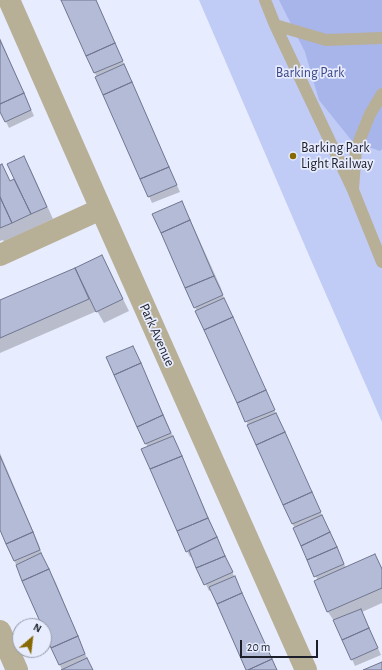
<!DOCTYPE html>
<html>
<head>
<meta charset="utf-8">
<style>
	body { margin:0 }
	#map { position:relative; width:382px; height:670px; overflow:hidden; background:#e7ecfe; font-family:"Alegreya Sans",sans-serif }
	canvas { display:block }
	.north { position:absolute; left:12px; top:618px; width:40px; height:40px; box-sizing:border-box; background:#e7ecfe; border:1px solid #969aa9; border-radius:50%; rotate:28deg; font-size:11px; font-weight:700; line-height:16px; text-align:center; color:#1c1f29 }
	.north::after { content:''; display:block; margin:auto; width:14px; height:18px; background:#876904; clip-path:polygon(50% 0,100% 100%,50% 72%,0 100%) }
	.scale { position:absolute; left:240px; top:640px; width:78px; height:18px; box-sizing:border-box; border:2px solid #1c1f29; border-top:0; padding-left:5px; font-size:12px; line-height:14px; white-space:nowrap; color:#1c1f29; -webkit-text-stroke:3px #e7ecfe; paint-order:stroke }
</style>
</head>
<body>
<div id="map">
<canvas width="382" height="670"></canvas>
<div class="north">N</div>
<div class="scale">20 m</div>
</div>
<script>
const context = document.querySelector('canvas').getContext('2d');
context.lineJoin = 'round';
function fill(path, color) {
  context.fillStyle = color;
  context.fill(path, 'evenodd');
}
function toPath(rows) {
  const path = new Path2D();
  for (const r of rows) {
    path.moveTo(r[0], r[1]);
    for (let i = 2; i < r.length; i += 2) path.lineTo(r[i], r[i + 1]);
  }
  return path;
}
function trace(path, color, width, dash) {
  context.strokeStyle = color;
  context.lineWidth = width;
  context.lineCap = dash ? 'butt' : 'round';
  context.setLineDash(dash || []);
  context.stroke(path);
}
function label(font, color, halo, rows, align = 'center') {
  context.font = font + ' "Alegreya Sans",sans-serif';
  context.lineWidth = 3.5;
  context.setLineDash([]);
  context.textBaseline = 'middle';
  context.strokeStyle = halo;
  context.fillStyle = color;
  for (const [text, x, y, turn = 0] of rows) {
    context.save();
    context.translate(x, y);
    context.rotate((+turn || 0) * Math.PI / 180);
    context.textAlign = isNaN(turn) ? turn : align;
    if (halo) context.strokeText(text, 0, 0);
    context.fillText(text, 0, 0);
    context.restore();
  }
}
fill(toPath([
	[199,0,382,0,382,422,311,260]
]), '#c0cbf6');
fill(toPath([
	[279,0,382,0,382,149,380,151,352,141,319,100,305,52]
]), '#a8b5ea');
fill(toPath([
	[63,0,96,0,180,192,152,203],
	[0,38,34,116,9,128,0,109],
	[24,158,31,170,53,219,4,242,3,240,0,241,0,166,2,165,10,182,16,180],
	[185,208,221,288,225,302,346,568,375,556,382,568,382,603,362,612,381,655,355,666,336,624,328,612,315,582,318,581,295,529,195,307],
	[102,257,129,311,104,323,97,311,0,353,0,301],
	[108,358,144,371,147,377,245,601,277,670,247,670,211,590,209,591,193,556,190,557,187,551,148,448],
	[0,453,39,545,43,557,56,583,92,670,62,670,0,528]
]), '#0003');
const building = toPath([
	[61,0,96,0,115,43,86,56,61,0],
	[0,40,24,93,0,104,0,40],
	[115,43,123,61,94,73,86,56,115,43],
	[124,64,132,82,103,95,95,77,124,64],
	[132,82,169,167,140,179,103,95,132,82],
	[24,93,31,110,5,122,0,112,0,104,24,93],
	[24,156,47,207,31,214,7,164,24,156],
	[2,164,10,181,14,179,31,214,12,223,0,197,0,165,2,164],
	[169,167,177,185,148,197,140,179,169,167],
	[0,197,12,223,0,228,0,197],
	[182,201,190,220,161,233,152,214,182,201],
	[190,220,214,276,185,288,161,233,190,220],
	[102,255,123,299,96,312,75,268,102,255],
	[75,268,89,299,0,338,0,300,75,268],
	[214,276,223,295,194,308,185,288,214,276],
	[224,298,233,317,204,330,195,311,224,298],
	[233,317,266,390,237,403,204,330,233,317],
	[133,346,141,363,114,375,106,357,133,346],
	[141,363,163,415,137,427,114,375,141,363],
	[266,390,275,410,245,422,237,403,266,390],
	[276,413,285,432,256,445,247,425,276,413],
	[163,415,171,433,145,444,137,427,163,415],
	[285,432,312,492,283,505,256,445,285,432],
	[173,436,182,456,150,469,141,449,173,436],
	[0,456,33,532,6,544,0,530,0,456],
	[182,456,208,518,177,531,150,469,182,456],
	[312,492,321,512,292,524,283,505,312,492],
	[322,515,330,532,301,546,293,528,322,515],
	[208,518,217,537,186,552,177,531,208,518],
	[33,532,40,550,14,561,6,544,33,532],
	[330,532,337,547,307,560,301,546,330,532],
	[217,537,225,556,196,568,189,550,217,537],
	[337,547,344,564,314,577,307,560,337,547],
	[41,553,49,569,22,581,16,565,41,553],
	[375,554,382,569,382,588,327,612,314,581,375,554],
	[225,556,233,572,204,585,196,568,225,556],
	[49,569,78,636,51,648,44,632,44,626,42,626,22,581,49,569],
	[235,576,242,593,217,604,209,587,235,576],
	[242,593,272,659,248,670,246,670,217,604,242,593],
	[361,609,369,628,342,640,333,620,361,609],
	[369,628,378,648,351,660,342,640,369,628],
	[78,636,85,654,59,665,51,648,78,636],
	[87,658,93,670,61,670,87,658],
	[272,659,277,670,248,670,272,659],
	[382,662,382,670,363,670,382,662]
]);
fill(building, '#b4bbd7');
trace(building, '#707690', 1);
trace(toPath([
	[265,0,275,25,326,40,382,38],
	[275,25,353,190,382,262],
	[353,189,356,149,370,114,382,94]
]), '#b8af97', 12);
trace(toPath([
	[9,0,101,209,306,670],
	[0,255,101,209],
	[0,631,17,670]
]), '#b8af97', 22);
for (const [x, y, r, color] of [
	[293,156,4,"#876904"]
]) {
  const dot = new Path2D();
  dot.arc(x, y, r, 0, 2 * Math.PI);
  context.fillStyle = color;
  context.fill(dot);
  trace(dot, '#e7ecfe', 1.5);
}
label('14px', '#3d4788', '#e7ecfe', [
	["Barking Park",310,73]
]);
label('14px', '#1c1f29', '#e7ecfe', [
	["Barking Park",301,148],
	["Light Railway",301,164]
], 'left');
label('14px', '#1c1f29', '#e7ecfe', [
	["Park Avenue",157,335,66]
]);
</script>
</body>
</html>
